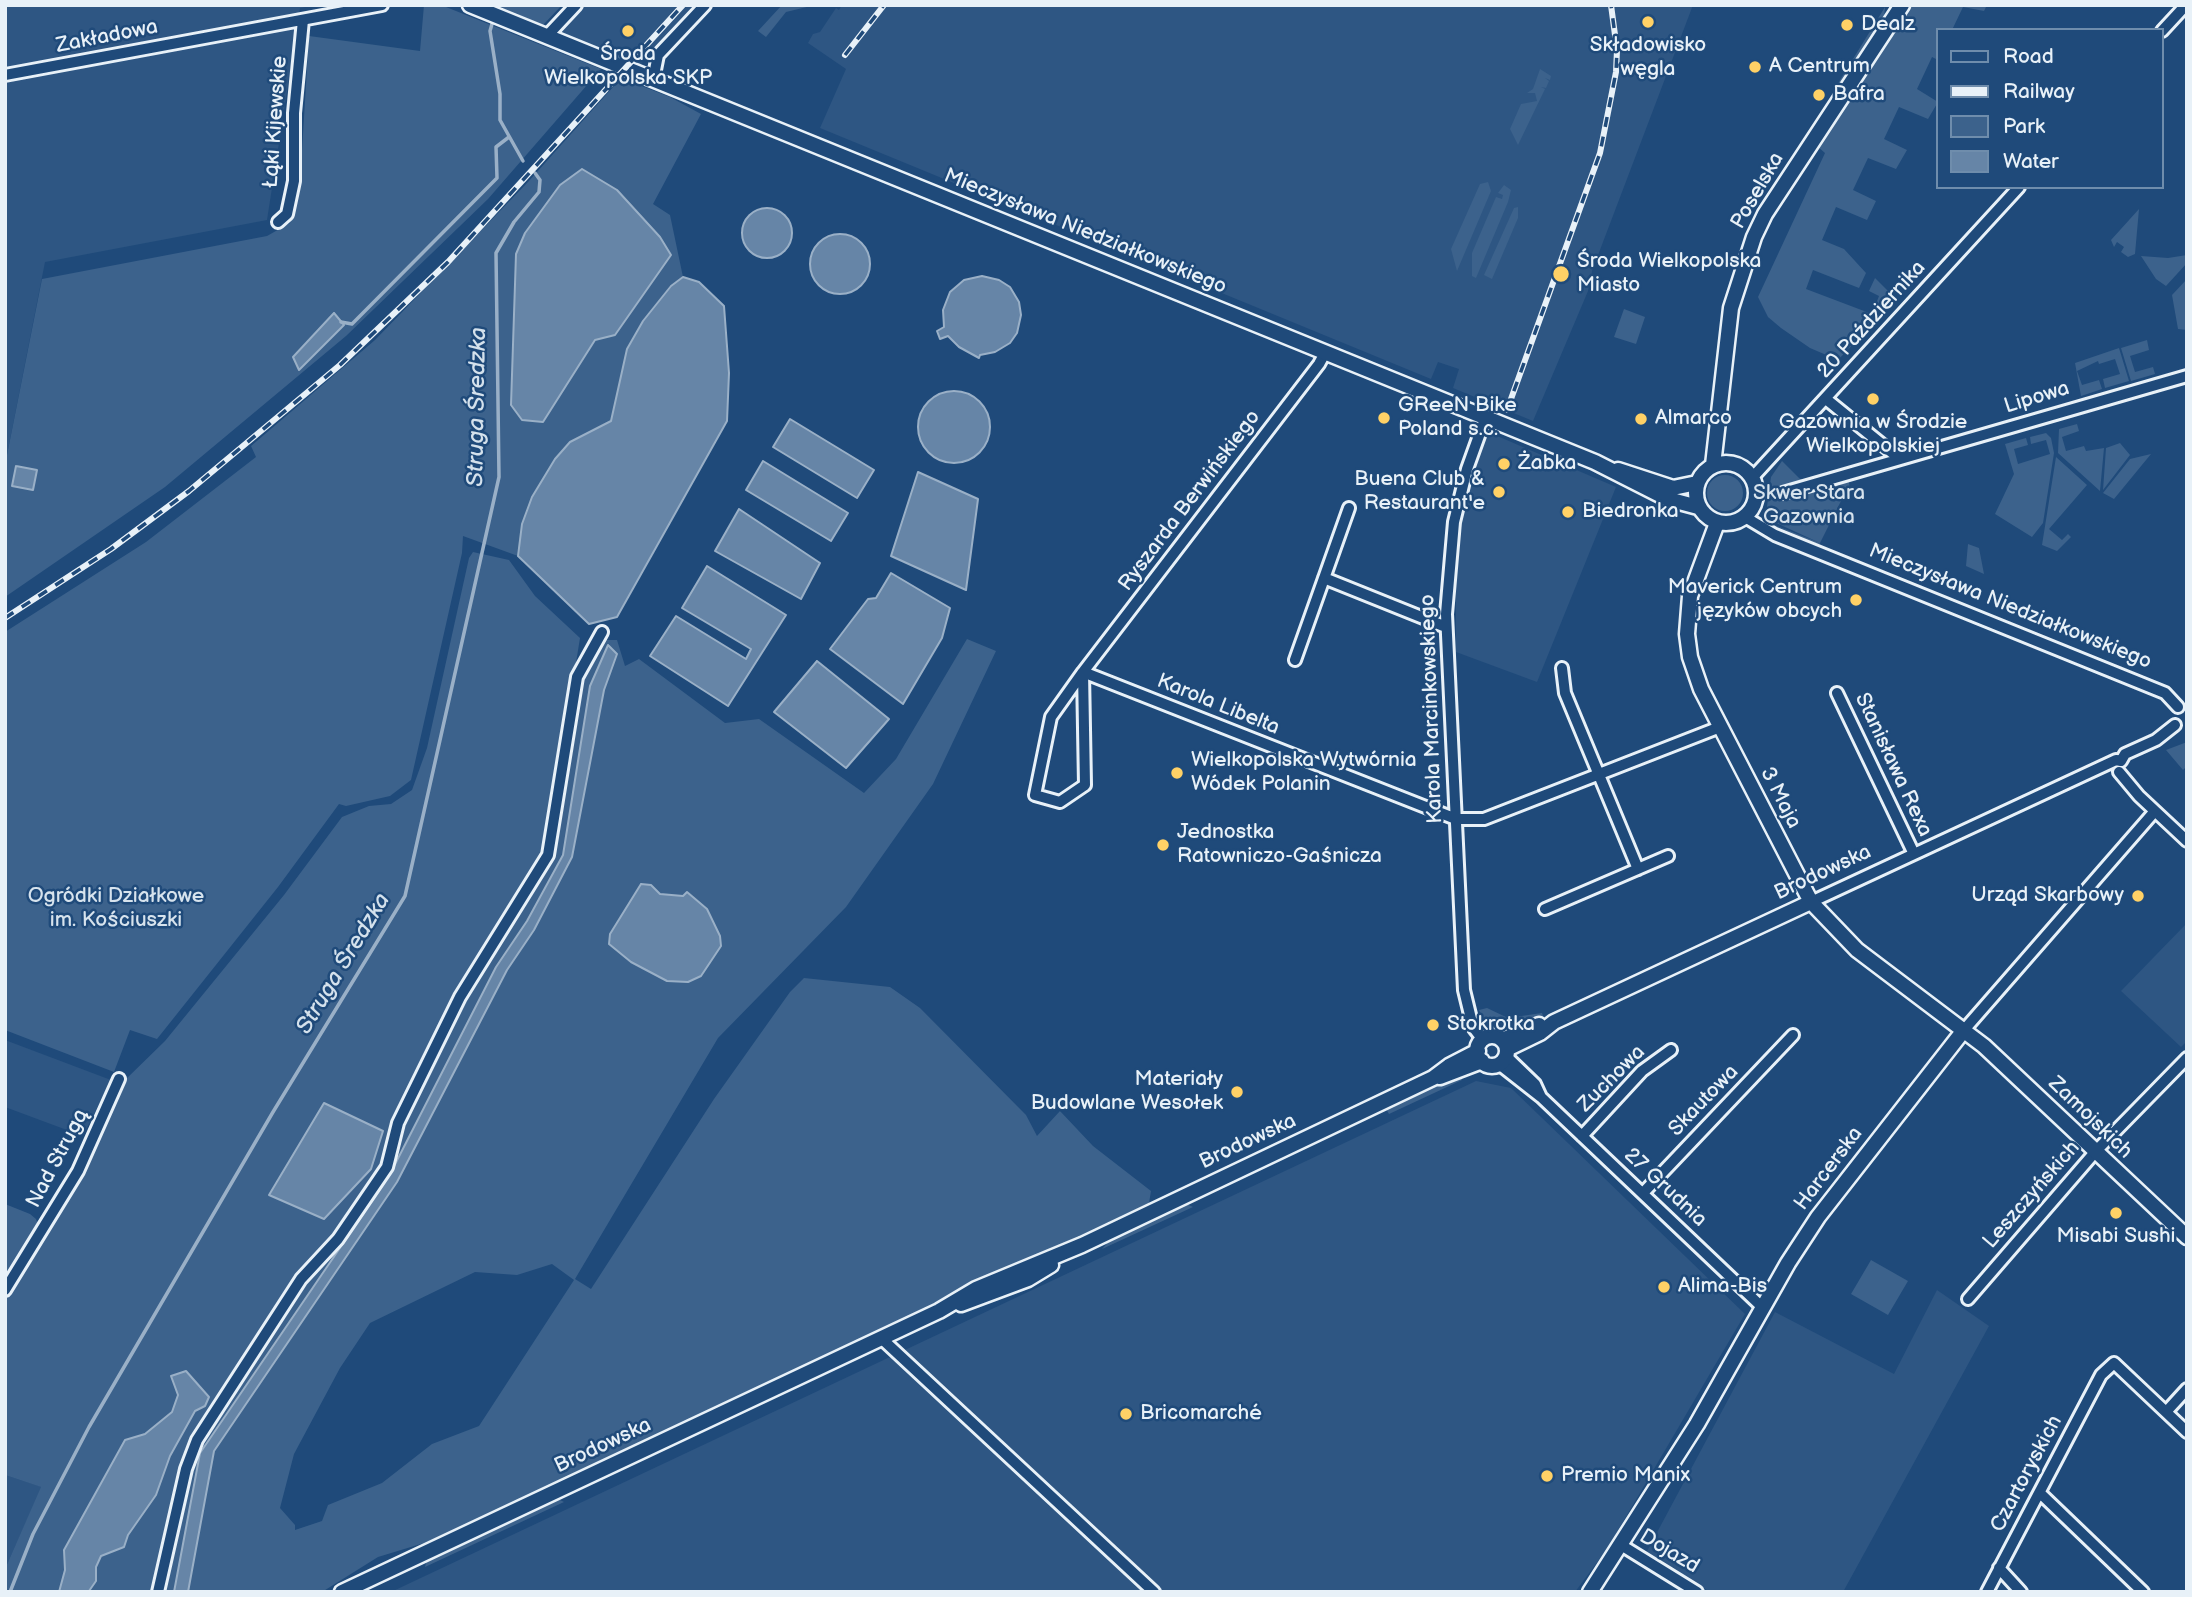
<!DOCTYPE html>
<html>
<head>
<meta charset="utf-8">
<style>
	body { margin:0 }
	#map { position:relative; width:2192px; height:1597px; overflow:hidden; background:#1f4a7a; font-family:"Balsamiq Sans",sans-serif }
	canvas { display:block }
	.frame { position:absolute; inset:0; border:7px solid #e8f1f8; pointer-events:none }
	.legend { position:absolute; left:1936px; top:28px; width:228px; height:161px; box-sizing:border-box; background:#1f4a7a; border:2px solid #6f8dac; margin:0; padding:9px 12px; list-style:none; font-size:21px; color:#e8f1f8 }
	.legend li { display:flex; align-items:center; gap:14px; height:35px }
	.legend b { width:35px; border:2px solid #6f8dac }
</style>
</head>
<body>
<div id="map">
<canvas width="2192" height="1597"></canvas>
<div class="frame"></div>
<ul class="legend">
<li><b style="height:9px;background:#1f4a7a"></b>Road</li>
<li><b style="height:9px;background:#e8f1f8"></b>Railway</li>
<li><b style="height:19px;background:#3c628c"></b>Park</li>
<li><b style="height:19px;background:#6685a7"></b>Water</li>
</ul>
</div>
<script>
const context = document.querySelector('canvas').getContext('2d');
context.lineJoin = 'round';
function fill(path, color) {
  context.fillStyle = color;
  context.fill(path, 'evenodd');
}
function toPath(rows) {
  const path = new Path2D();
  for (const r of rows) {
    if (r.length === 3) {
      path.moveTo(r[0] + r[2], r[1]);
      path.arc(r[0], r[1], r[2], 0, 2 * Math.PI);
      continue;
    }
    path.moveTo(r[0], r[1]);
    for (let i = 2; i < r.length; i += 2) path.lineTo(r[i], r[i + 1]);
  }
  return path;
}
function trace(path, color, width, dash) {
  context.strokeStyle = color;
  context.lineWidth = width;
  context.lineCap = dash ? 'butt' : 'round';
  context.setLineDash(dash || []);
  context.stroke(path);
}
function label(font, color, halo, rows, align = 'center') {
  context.font = font + ' "Balsamiq Sans",sans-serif';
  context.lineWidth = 5;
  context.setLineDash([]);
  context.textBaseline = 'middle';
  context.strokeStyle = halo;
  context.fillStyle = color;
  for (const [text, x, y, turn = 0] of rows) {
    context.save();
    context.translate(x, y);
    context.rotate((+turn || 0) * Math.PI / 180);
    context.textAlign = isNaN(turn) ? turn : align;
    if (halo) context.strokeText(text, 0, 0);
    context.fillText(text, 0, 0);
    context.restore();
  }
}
fill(toPath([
	[5,5,316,5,300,8,267,220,45,262,5,465],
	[584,5,696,5,638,67,557,35],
	[842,5,1693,5,1592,271,1591,284,1533,421,1453,388,1459,369,1438,362,1431,379,820,128,846,69,808,43,813,34,820,32,836,8,839,10],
	[1488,432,1616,487,1537,682,1456,652,1456,588,1462,523,1476,462],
	[2187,923,2187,1041,2181,1047,2121,991],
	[5,1040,111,1080,83,1136,5,1107],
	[1476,1081,1511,1088,1745,1314,1607,1549,1575,1592,391,1592],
	[1937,1290,1989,1326,1843,1592,1710,1592,1646,1553,1775,1312,1894,1374],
	[5,1475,42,1487,5,1569]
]), '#2e5683');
fill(toPath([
	[424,5,441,5,601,69,488,199,346,336,165,487,5,597,5,465,42,279,267,236,290,223,300,183,309,36,420,51],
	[496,5,562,5,543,25],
	[782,5,815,5,786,12,766,37,758,31],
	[1912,5,1987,5,1984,11,1963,7,1952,30,1938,30,1938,60,1932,57,1917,89,1938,102,1928,119,1899,107,1884,139,1907,150,1896,169,1868,158,1853,190,1876,201,1867,220,1836,207,1822,240,1844,249,1866,273,1859,288,1813,270,1806,289,1872,314,1879,296,1869,291,1875,278,1896,299,1838,360,1810,348,1781,328,1768,317,1758,297,1825,153,1817,146],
	[1885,7,1884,18,1843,82,1837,85],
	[1540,69,1551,76,1550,80,1545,78,1549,81,1546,88,1541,87,1545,89,1518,145,1510,129,1521,104,1537,101,1535,93,1527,93,1533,89],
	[621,78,670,97,701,114,653,204,670,215,683,277,670,286,643,321,627,349,611,421,570,442,522,524,518,556,463,536,462,553,411,780,390,796,346,806,339,804,278,887,157,1039,130,1030,114,1072,5,1030,5,632,146,542,256,457,251,446,375,340,528,182],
	[1488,182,1491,191,1457,271,1451,249,1480,184],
	[1504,185,1511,190,1508,202,1476,278,1472,276,1472,253,1496,197,1502,199,1503,195,1498,193],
	[1518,207,1518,218,1492,279,1484,275,1514,208],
	[2139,209,2135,254,2128,257,2121,252,2124,247,2117,242,2114,247,2111,240],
	[2187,255,2187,263,2166,286,2156,279,2141,256,2168,258],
	[2187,279,2187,330,2178,329,2172,295],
	[1624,309,1645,317,1636,344,1614,337],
	[2147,340,2149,350,2130,356,2135,372,2153,367,2155,374,2131,381,2121,348],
	[2119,348,2129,381,2105,388,2103,379,2120,374,2115,359,2099,364,2098,361,2077,371,2082,385,2099,380,2102,389,2081,396,2075,363],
	[2077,424,2079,431,2062,437,2066,451,2084,446,2086,451,2104,448,2100,491,2058,453,2059,429],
	[2046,433,2051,438,2054,453,2043,523,2032,537,1995,514,2014,474,2005,444,2026,438,2028,445,2014,449,2018,464,2050,454,2046,440,2031,444,2030,437],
	[2120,443,2130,455,2103,490,2106,448],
	[2151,454,2114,499,2103,493,2130,459],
	[2056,457,2087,485,2049,529,2062,540,2068,534,2071,537,2057,551,2042,545],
	[1782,461,1800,479,1849,482,1850,491,1843,497,1819,545,1767,522,1820,543,1772,521,1766,514,1771,477],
	[1725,493,18],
	[1968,544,1979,548,1984,574,1966,566],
	[473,552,509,560,535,596,580,638,545,854,454,998,384,1165,194,1438,155,1592,5,1592,5,1569,41,1487,5,1475,5,1300,82,1173,124,1081,165,1041,284,895,342,817,369,806,391,804,412,790,427,748,469,558],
	[967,639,996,651,933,784,846,907,718,1038,575,1279,591,1289,714,1099,790,992,804,978,890,987,920,1008,1026,1115,1037,1136,1060,1111,1093,1146,1151,1191,1149,1203,481,1518,424,1543,378,1557,322,1592,162,1592,195,1451,283,1310,377,1188,401,1124,469,988,552,856,581,679,592,656,604,640,617,640,625,666,639,659,725,723,759,719,864,793,896,759],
	[552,1264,574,1280,479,1426,432,1444,382,1483,328,1505,322,1521,295,1530,295,1525,280,1508,294,1454,340,1368,370,1323,475,1272,517,1275],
	[2187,742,2187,766,2183,770,2166,750],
	[1487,1008,1508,1018,1542,1013,1543,1016,1513,1026,1485,1022,1479,1010],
	[1460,1075,1462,1080,1389,1114,1385,1107],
	[1184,1203,1193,1207,1102,1249,1114,1236],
	[5,1204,30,1214,36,1219,38,1225,5,1281],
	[1871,1260,1908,1281,1888,1315,1851,1294],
	[556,1498,564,1502,425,1567,427,1559]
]), '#3c628c');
const water = toPath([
	[582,169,617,190,660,237,671,255,615,335,595,340,543,422,522,420,511,405,516,254,525,233,560,185,582,169],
	[767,233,25],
	[840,264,30],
	[982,276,999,280,1010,287,1019,302,1021,315,1017,333,1010,343,995,352,980,355,979,358,959,347,948,336,940,339,937,331,944,327,943,310,950,292,964,280,982,276],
	[683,277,699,282,724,306,729,373,727,421,617,617,589,624,518,556,522,524,532,497,555,459,570,442,611,421,627,349,643,321,671,286,683,277],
	[334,313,344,325,299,370,293,357,334,313],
	[954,427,36],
	[790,419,874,470,857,498,773,447,790,419],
	[763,461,848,513,831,541,746,490,763,461],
	[16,466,37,470,33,490,12,486,16,466],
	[918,472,978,499,966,590,891,556,918,472],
	[739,509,820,563,801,599,715,551,739,509],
	[707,566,786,615,728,706,650,656,676,616,746,659,751,649,682,608,707,566],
	[891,573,950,608,942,638,903,704,830,649,868,599,876,598,891,573],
	[608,645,617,654,604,690,572,857,534,930,507,970,397,1182,214,1451,188,1592,174,1592,200,1453,389,1176,496,967,527,921,563,855,590,686,608,645],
	[817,661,889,719,846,768,774,712,817,661],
	[641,884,651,885,660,894,683,896,687,892,707,909,720,936,721,946,701,976,688,982,667,981,631,962,609,944,610,934,641,884],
	[324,1103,383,1131,371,1169,324,1219,269,1195,324,1103],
	[186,1371,209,1397,205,1406,195,1411,170,1456,156,1495,128,1535,124,1547,101,1556,96,1567,96,1581,89,1591,59,1592,65,1570,64,1550,125,1440,145,1434,172,1412,178,1395,171,1376,186,1371]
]);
fill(water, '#6685a7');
trace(water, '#9ab0c7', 2);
trace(toPath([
	[494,17,490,31,500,94,500,120,523,161],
	[341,322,352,324,497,178,496,147,509,137],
	[10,1592,33,1534,89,1427,273,1112,405,896,499,477,496,253,514,222,539,192,540,180,535,173]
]), '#9ab0c7', 3.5);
const minor = toPath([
	[2162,31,2186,5],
	[547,36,576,5],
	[5,75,382,5],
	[653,80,658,55,705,5],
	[278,222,287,214,294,181,294,113,303,20],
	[1826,399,1900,459],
	[1752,478,2019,187],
	[1783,493,2187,376],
	[1745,517,1775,535,2165,693,2178,707],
	[1324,578,1446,627],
	[1295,660,1349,508],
	[1562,668,1565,693,1638,869],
	[1083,672,1085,785,1060,802,1035,795,1051,717,1083,672,1319,364,1325,353],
	[1083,672,1456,819,1484,819,1720,727],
	[1837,693,1914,854],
	[2121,761,2125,754,2156,740,2175,725],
	[2119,772,2139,796,2187,841],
	[1811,902,2116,760,2121,761],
	[1545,909,1668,856],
	[1964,1030,2155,811],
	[1483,1040,1473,1027,1464,990,1446,614,1454,522,1467,469,1485,419],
	[1506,1056,1535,1084,1541,1097],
	[1499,1064,1541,1097,1763,1308],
	[1582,1136,1642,1071,1671,1050],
	[1643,1193,1793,1035],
	[5,1290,78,1171,119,1079],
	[1968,1299,2096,1151,2187,1058],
	[881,1338,1154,1592],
	[2166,1412,2187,1389],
	[2041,1494,2143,1592],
	[1621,1545,1697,1592],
	[1999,1568,2021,1592],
	[158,1592,186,1469,197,1440,301,1279,338,1239,387,1167,398,1123,460,997,548,855,577,677,602,632],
	[1987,1592,2101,1375,2114,1363,2187,1432]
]);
const tertiary = toPath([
	[470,5,1595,462,1668,499,1698,507],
	[1726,493,30],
	[1713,465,1731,308,1754,237,1765,214,1902,5],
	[1618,470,1673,488,1697,483],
	[1717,523,1690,596,1687,634,1690,657,1701,689,1811,902,1857,950,1984,1046,2187,1237],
	[1492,1051,15],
	[1502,1040,1539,1025],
	[1507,1049,1540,1033,1554,1022,1811,902],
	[1440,1077,1482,1061],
	[961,1304,1028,1279,1051,1265],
	[342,1592,939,1311,976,1289,1082,1245,1433,1078,1449,1066,1478,1051],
	[1590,1592,1697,1424,1788,1263,1818,1217,1964,1030]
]);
trace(minor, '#e8f1f8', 16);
trace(tertiary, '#e8f1f8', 19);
trace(minor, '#1f4a7a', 10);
trace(tertiary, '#1f4a7a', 14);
const rail = toPath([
	[845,55,884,5],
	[1507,410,1600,153,1616,72,1617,50,1611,5],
	[5,618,111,549,189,491,340,365,448,262,683,5]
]);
trace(rail, '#e8f1f8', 6);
trace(rail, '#1f4a7a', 3.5, [10]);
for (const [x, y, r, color] of [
	[1648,22,7,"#ffd166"],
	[1847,25,7,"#ffd166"],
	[628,31,7,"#ffd166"],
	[1755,67,7,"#ffd166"],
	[1819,95,7,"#ffd166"],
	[1561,274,9,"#ffd166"],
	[1873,399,7,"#ffd166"],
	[1384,418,7,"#ffd166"],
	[1641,419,7,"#ffd166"],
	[1504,464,7,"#ffd166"],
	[1499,492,7,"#ffd166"],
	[1568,512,7,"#ffd166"],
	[1856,600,7,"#ffd166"],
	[1177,773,7,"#ffd166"],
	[1163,845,7,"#ffd166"],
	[2138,896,7,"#ffd166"],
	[1433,1025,7,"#ffd166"],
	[1237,1092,7,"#ffd166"],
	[2116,1213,7,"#ffd166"],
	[1664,1287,7,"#ffd166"],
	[1126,1414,7,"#ffd166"],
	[1547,1476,7,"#ffd166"]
]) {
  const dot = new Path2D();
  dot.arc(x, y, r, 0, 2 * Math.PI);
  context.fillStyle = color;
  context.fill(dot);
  trace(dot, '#1f4a7a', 2.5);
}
label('21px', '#e8f1f8', '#1f4a7a', [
	["Dealz",1861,25],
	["Składowisko",1648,46,"center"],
	["węgla",1648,70,"center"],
	["Środa",628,55,"center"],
	["Wielkopolska SKP",628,79,"center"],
	["A Centrum",1769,67],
	["Bafra",1833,95],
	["Środa Wielkopolska",1577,262],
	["Miasto",1577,286],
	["GReeN Bike",1398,406],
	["Poland s.c.",1398,430],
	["Almarco",1655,419],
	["Gazownia w Środzie",1873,423,"center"],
	["Wielkopolskiej",1873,447,"center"],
	["Żabka",1518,464],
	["Buena Club &",1485,480,"right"],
	["Restaurant'e",1485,504,"right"],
	["Biedronka",1582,512],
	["Maverick Centrum",1842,588,"right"],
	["języków obcych",1842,612,"right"],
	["Wielkopolska Wytwórnia",1191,761],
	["Wódek Polanin",1191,785],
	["Jednostka",1177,833],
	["Ratowniczo-Gaśnicza",1177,857],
	["Urząd Skarbowy",2124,896,"right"],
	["Stokrotka",1447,1025],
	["Materiały",1223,1080,"right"],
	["Budowlane Wesołek",1223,1104,"right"],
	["Misabi Sushi",2116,1237,"center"],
	["Alima-Bis",1678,1287],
	["Bricomarché",1140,1414],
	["Premio Manix",1561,1476]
], 'left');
label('21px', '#e8f1f8', '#1f4a7a', [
	["Zakładowa",107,37,-11],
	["Łąki Kijewskie",276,122,-86],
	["Poselska",1758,191,-60],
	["Mieczysława Niedziałkowskiego",1085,232,22],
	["20 Października",1872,320,-48],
	["Lipowa",2037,398,-17],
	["Ryszarda Berwińskiego",1190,501,-53],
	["Mieczysława Niedziałkowskiego",2010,607,22],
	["Karola Libelta",1218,705,22],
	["Karola Marcinkowskiego",1432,709,-92],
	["Stanisława Rexa",1893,765,65],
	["3 Maja",1780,798,63],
	["Brodowska",1823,873,-25],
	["Zuchowa",1612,1079,-45],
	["Skautowa",1704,1101,-46],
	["Zamojskich",2090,1118,44],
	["Brodowska",1248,1142,-25],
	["Nad Strugą",58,1159,-62],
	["Harcerska",1829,1169,-53],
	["27 Grudnia",1665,1188,43],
	["Leszczyńskich",2032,1195,-49],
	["Brodowska",603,1446,-25],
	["Czartoryskich",2027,1474,-62],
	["Dojazd",1669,1552,31]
]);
label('21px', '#d7e3ed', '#1f4a7a', [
	["Skwer Stara",1809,494],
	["Gazownia",1809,518],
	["Ogródki Działkowe",116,897],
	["im. Kościuszki",116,921]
]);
label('italic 23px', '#d4e1ec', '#1f4a7a', [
	["Struga Średzka",478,407,-89],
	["Struga Średzka",344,964,-59]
]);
</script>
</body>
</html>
